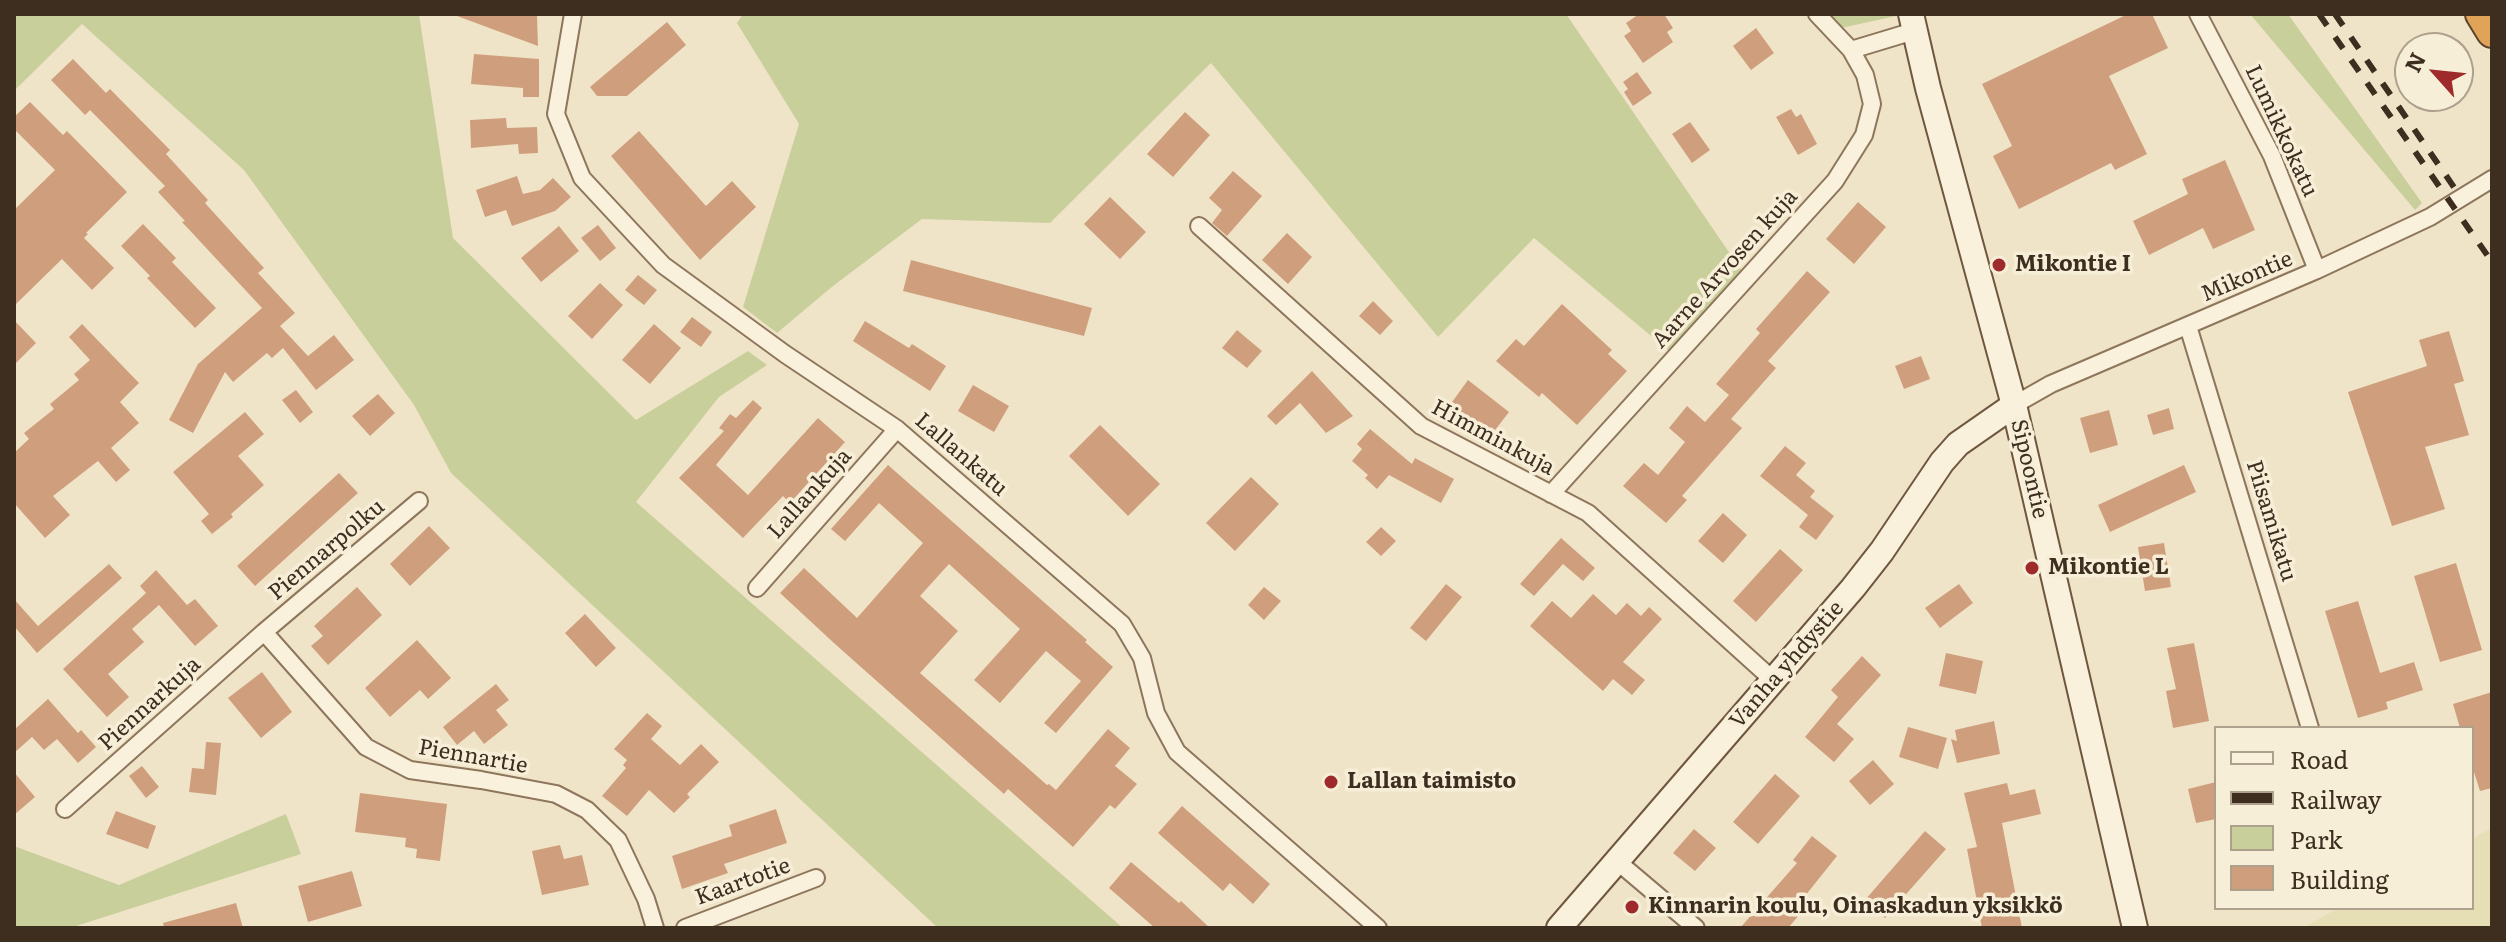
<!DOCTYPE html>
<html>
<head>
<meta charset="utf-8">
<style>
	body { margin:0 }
	#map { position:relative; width:2506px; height:942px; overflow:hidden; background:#f0e4c8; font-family:Literata,serif }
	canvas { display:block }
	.frame { position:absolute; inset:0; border:16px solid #3d2e20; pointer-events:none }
	.legend { position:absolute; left:2214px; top:726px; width:260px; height:184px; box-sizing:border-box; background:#f7eed8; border:2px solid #ada18e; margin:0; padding:10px 14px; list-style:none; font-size:24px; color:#3d2e20 }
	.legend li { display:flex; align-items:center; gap:16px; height:40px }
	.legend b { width:40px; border:2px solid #ada18e }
	.north { position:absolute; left:2394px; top:32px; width:80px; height:80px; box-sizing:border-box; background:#f7eed8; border:2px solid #ada18e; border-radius:50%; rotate:297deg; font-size:22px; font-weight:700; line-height:32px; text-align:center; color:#3d2e20 }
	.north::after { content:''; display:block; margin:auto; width:28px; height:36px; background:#9e2a2b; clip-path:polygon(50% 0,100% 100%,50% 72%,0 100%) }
</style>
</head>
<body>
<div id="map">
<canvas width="2506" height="942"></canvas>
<div class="frame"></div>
<ul class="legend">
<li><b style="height:10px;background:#faf1dc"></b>Road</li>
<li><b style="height:10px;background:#3d2e20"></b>Railway</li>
<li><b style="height:22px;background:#c9cf9b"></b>Park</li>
<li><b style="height:22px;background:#cf9f7d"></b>Building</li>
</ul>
<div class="north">N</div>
</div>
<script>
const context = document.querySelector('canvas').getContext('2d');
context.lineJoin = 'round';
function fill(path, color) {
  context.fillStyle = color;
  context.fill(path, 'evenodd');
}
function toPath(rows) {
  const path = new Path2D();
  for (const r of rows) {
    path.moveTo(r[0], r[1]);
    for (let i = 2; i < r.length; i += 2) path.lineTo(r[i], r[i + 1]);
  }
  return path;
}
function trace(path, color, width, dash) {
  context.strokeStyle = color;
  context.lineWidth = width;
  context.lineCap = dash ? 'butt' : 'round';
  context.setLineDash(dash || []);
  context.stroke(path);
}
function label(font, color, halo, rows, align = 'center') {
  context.font = font + ' Literata,serif';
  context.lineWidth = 7;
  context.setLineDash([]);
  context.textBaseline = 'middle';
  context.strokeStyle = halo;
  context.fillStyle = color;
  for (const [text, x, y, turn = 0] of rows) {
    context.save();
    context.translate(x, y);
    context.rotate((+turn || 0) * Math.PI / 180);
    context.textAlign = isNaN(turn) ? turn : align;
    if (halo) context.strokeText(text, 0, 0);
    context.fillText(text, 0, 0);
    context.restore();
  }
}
fill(toPath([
	[2492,828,2492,928,2303,928,2338,908,2472,908,2472,839]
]), '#e6deb5');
fill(toPath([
	[14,14,419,14,453,238,636,420,748,351,767,365,719,397,636,502,1123,928,938,928,451,473,414,405,244,170,82,24,14,91],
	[743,14,1566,14,1746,277,1675,356,1534,238,1438,337,1211,63,1050,223,922,219,833,286,777,333,743,307,799,124,737,23],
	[1817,14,1896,14,1896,16,1832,30],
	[2250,14,2288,14,2422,203,2415,210],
	[286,814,301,854,70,928,14,928,14,846,119,885]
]), '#c9cf9b');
fill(toPath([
	[457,14,537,15,538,46,457,16],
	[1639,14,1664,14,1673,28,1667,32,1673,42,1643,63,1624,36,1631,31,1626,23],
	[2128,14,2152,14,2168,48,2109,76,2147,154,2115,170,2111,163,2019,209,1993,156,2012,146,1982,84],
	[667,22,686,45,627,96,597,96,590,87],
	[1756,28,1774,53,1751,70,1733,46],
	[474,54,539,59,539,97,523,97,523,88,471,84],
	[73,59,106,93,110,89,170,150,166,154,208,200,205,203,264,268,258,273,295,313,280,326,308,356,334,335,354,360,316,390,283,348,272,358,267,353,233,382,225,372,193,433,169,420,198,364,262,308,182,222,185,221,158,192,165,186,90,110,85,115,51,80],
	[1637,72,1652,93,1633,106,1624,92,1628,89,1623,82],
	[30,102,63,135,67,131,127,192,86,233,88,234,84,238,114,268,92,290,62,259,14,306,14,210,55,170,14,129,14,117],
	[1791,109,1796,117,1801,114,1817,144,1798,155,1776,117],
	[1185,112,1210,135,1173,177,1147,154],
	[506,118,507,128,537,127,538,153,519,154,518,144,471,148,470,120],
	[1690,122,1710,150,1692,163,1672,134],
	[639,131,706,206,732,181,756,207,700,260,611,156],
	[2225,160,2255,230,2213,249,2203,228,2149,255,2133,221,2188,194,2182,179],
	[1233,171,1262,196,1227,236,1212,223,1222,210,1209,198],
	[517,176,523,194,540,190,553,178,571,197,555,211,512,226,506,210,485,217,476,190],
	[1110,197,1146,232,1120,259,1084,224],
	[1858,202,1886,227,1854,264,1826,239],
	[143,224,176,258,172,262,216,308,195,328,147,278,150,276,121,246],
	[598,225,616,248,600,261,581,238],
	[559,226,579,251,541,282,521,258],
	[1287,233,1312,257,1288,284,1262,260],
	[911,260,1092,308,1084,336,903,291],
	[1807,271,1830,292,1768,361,1776,368,1731,419,1742,428,1682,496,1687,500,1666,523,1623,486,1644,463,1658,475,1685,442,1669,428,1687,406,1705,422,1729,395,1716,384,1760,333,1756,329],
	[638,275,657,290,644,305,625,290],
	[600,283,623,305,592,339,568,316],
	[1373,301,1393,321,1380,335,1359,316],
	[1562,304,1612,350,1608,354,1627,371,1577,425,1542,393,1539,397,1496,361,1516,339,1524,346],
	[692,317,712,332,701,347,680,332],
	[14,320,36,343,14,365],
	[865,321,909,348,912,344,946,366,930,391,853,341],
	[82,324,139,383,120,402,139,423,111,448,130,470,116,482,98,461,53,496,70,515,45,538,14,503,14,453,29,439,24,433,54,409,50,404,79,380,74,374,90,360,69,337],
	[654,324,681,348,650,384,622,360],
	[1237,330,1262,351,1247,368,1222,348],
	[2449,331,2464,381,2454,384,2469,435,2425,447,2445,509,2392,526,2348,392,2427,366,2419,340],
	[1921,356,1930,379,1904,389,1895,366],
	[1312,371,1353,416,1326,433,1300,403,1276,425,1267,416],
	[1468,380,1509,412,1492,434,1471,418,1466,424,1447,409],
	[973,385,1009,406,994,432,958,411],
	[296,390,313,412,300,423,282,400],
	[378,394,395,413,370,436,352,416],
	[753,400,762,408,716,465,748,495,818,418,845,442,790,503,783,496,743,538,679,478,724,431,719,428,730,414,736,418],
	[2169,408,2174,429,2153,435,2147,415],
	[2109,410,2118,445,2090,453,2080,418],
	[245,412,264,434,238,456,264,485,231,514,233,517,212,534,201,521,209,514,173,472],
	[1100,425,1160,484,1128,516,1069,456],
	[1370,429,1412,464,1415,458,1454,479,1441,503,1389,475,1377,489,1365,478,1368,475,1352,461,1362,449,1357,444],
	[1785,446,1806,463,1796,475,1815,491,1810,497,1834,516,1816,540,1799,527,1808,515,1760,476],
	[888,465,1087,640,1085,642,1113,667,1056,733,1044,723,1081,681,1046,651,1000,703,974,680,1020,629,949,564,920,596,958,631,920,673,1047,785,1049,784,1056,790,1108,729,1130,748,1115,766,1137,784,1115,809,1110,805,1073,847,1008,789,1004,794,835,644,780,593,804,568,857,618,923,543,879,503,845,541,831,529],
	[2184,465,2196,492,2110,532,2098,505],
	[339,473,358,493,255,586,237,566],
	[1251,477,1279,504,1235,551,1206,523],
	[1723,513,1747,535,1723,563,1698,541],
	[429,526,450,548,410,586,390,564],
	[1381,527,1396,541,1381,556,1366,542],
	[1561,538,1595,568,1583,581,1563,564,1534,596,1520,584],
	[2164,543,2171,587,2145,591,2138,547],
	[1780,549,1803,570,1756,622,1733,601],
	[2456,563,2482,650,2440,662,2414,576],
	[109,564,122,578,37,653,14,626,14,599,38,626],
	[156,570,187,605,195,599,218,626,195,646,159,605,132,629,144,642,108,674,129,697,107,717,63,669,146,593,140,586],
	[1446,584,1462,597,1426,641,1410,628],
	[1959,584,1973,603,1940,628,1925,608],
	[357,587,382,615,328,665,311,646,323,636,314,626],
	[1264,587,1281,601,1264,620,1248,605],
	[1593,594,1616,615,1627,603,1641,616,1649,607,1662,619,1623,662,1645,680,1632,695,1613,679,1603,691,1530,626,1552,601,1571,618],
	[2358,601,2380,673,2414,662,2423,690,2386,702,2388,709,2358,718,2325,611],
	[585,614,616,648,596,667,565,633],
	[417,640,451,678,428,699,420,690,390,717,365,688],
	[2194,643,2209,721,2173,728,2166,691,2176,689,2167,648],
	[1946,653,1983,661,1976,694,1939,686],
	[1862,656,1881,675,1837,724,1854,739,1834,762,1805,737,1838,697,1831,690],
	[262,672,292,712,261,738,228,698],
	[496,684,509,700,496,710,508,725,484,744,474,731,457,745,443,727],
	[2492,692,2492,788,2480,791,2472,766,2472,728,2460,728,2453,704],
	[48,699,78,733,81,730,96,747,78,763,57,739,44,750,32,737,14,753,14,730],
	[647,713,662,726,651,739,680,765,701,744,719,762,687,794,690,797,674,813,649,790,627,816,602,796,626,768,623,765,627,760,614,749],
	[1994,721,2000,754,1957,763,1951,739,1957,741,1955,730],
	[1908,727,1947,738,1938,769,1899,757],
	[206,742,221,743,216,795,189,792,192,768,204,769],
	[1873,760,1894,784,1870,805,1849,781],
	[142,766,159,787,146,798,129,776],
	[14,772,35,797,14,815],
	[1775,774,1800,796,1758,844,1733,822],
	[2216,782,2216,819,2196,823,2188,789],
	[2007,783,2010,795,2035,789,2041,814,2002,823,2022,928,1982,928,1967,849,1977,847,1964,793],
	[360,793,447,804,440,861,416,858,417,849,405,847,406,838,355,832],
	[1182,806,1270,884,1253,904,1230,883,1223,891,1158,833],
	[776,809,787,843,724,864,728,873,682,889,672,856,732,836,729,825],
	[116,811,156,826,148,849,106,834],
	[1694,829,1716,848,1695,871,1673,853],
	[1925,831,1946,849,1885,918,1865,900],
	[1812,836,1837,856,1801,901,1807,906,1788,928,1740,928,1797,863,1793,860],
	[560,845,564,859,582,855,589,885,542,895,532,851],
	[1131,862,1179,903,1181,901,1210,928,1155,928,1109,888],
	[352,871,362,906,308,922,298,886],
	[236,903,243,928,164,928,163,923]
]), '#cf9f7d');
const street = toPath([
	[573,14,556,114,582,178,663,265,785,354,897,429,1122,624,1142,658,1156,713,1177,752,1378,928],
	[1817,14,1851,50,1914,31],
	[2198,14,2272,156,2317,270],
	[1199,226,1421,426,1588,513,1772,679],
	[2188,326,2310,728],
	[2014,405,2051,384,2317,270,2430,217,2492,179],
	[1551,494,1835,181,1864,135,1872,104,1865,75,1851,50],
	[757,588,897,429],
	[264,632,366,747,410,770,481,780,556,794,587,810,618,840,646,899,655,928],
	[65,809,264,632,419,501],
	[1618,862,1696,928],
	[685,928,816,878]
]);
const secondary = toPath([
	[1911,14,1928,88,2014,405,2135,928],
	[1559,928,1853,588,1882,551,1942,462,1958,444,2014,405]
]);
const highway = toPath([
	[2481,14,2492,32]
]);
trace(street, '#8d765c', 20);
trace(secondary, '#6f573f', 28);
trace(highway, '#5b4430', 34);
trace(street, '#faf1dc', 16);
trace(secondary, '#faf1dc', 24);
trace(highway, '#e0a458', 30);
trace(toPath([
	[2319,14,2492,262],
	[2335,14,2460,196]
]), '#3d2e20', 6, [14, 14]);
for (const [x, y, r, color] of [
	[1999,265,8,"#9e2a2b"],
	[2032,568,8,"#9e2a2b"],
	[1331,782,8,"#9e2a2b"],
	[1632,907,8,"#9e2a2b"]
]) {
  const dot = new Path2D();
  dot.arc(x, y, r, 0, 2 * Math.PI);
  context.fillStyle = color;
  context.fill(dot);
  trace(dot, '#f7eed8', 3);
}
label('22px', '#3d2e20', '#f7eed8', [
	["Lumikkokatu",2281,131,65],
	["Aarne Arvosen kuja",1725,269,-48],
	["Mikontie",2247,277,-23],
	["Himminkuja",1493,438,28],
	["Lallankatu",961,455,41],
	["Sipoontie",2029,469,77],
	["Lallankuja",810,494,-48],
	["Piisamikatu",2271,521,73],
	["Piennarpolku",327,550,-40],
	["Vanha yhdystie",1787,665,-49],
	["Piennarkuja",150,704,-42],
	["Piennartie",473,757,10],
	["Kaartotie",743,882,-20]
]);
label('bold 22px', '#3d2e20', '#f7eed8', [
	["Mikontie I",2015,265],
	["Mikontie L",2048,568],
	["Lallan taimisto",1347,782],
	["Kinnarin koulu, Oinaskadun yksikkö",1648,907]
], 'left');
</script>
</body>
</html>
